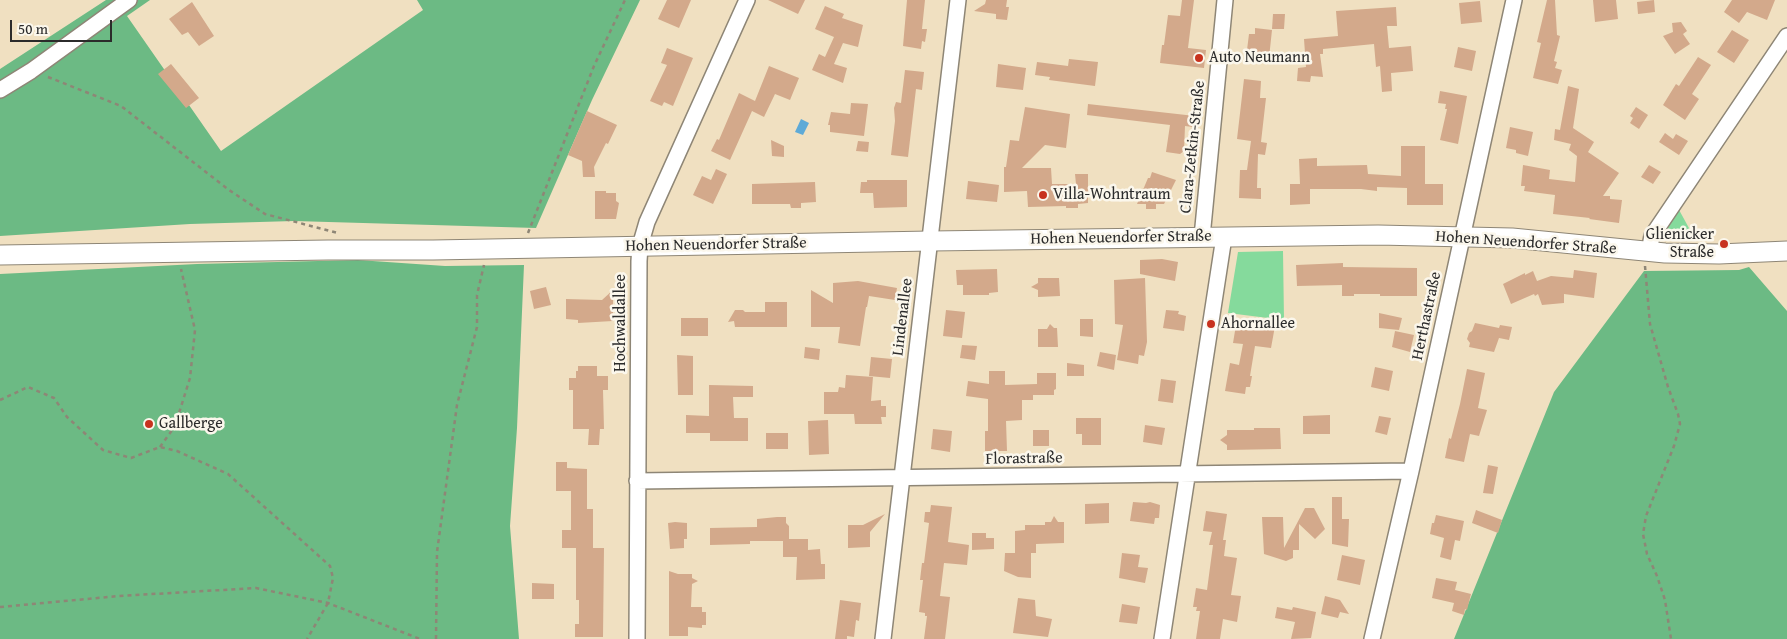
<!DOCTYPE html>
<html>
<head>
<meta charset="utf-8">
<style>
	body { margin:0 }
	#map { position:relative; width:1787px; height:639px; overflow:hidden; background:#f0e0c1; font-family:"Gentium Book Plus",serif }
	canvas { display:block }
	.scale { position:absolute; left:10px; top:20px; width:102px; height:22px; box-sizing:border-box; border:2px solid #2b2b2b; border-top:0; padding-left:6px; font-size:15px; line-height:18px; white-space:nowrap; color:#2b2b2b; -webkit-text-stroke:4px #fbf7ec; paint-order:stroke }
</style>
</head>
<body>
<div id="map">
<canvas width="1787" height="639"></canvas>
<div class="scale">50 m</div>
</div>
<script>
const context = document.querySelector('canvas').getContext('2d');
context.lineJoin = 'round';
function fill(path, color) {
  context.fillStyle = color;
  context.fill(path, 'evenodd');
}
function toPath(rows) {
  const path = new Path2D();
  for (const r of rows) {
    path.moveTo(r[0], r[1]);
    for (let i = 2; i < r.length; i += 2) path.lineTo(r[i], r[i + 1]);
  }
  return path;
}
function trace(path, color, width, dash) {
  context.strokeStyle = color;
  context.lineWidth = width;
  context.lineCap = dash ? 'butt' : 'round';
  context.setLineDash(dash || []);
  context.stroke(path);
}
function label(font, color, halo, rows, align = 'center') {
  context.font = font + ' "Gentium Book Plus",serif';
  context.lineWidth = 5;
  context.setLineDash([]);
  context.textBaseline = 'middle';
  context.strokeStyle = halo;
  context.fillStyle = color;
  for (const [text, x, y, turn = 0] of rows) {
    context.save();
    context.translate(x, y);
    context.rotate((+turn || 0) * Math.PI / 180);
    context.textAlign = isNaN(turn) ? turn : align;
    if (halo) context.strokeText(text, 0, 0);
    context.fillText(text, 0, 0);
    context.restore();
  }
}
fill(toPath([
	[1678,208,1695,239,1662,238,1662,232],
	[1283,251,1284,320,1228,313,1238,252]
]), '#85da9c');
fill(toPath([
	[106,0,150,0,127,16,221,151,423,10,417,0,640,0,592,100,536,228,294,221,190,224,0,236,0,69],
	[358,260,445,266,524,265,517,428,510,526,519,639,0,639,0,274,197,264],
	[1749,267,1787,311,1787,639,1454,639,1554,392,1644,271,1739,270]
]), '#6cba84');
fill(toPath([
	[801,119,809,123,803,135,795,132]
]), '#5eaad7');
fill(toPath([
	[667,0,691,0,679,28,658,19],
	[768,0,805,0,798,14],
	[907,0,925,0,922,29,927,29,925,42,922,41,921,49,903,46],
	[986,0,1007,0,1006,7,1009,7,1007,20,996,19,996,14,974,11,985,4],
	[1182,0,1194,0,1188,48,1206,50,1204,68,1160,63,1162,45,1164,45,1168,15,1180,16],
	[1547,0,1555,0,1557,35,1560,36,1554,61,1557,62,1555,68,1562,70,1558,84,1533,78,1541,43,1537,42],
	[1593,0,1616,0,1618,19,1595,22],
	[1654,0,1655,12,1638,14,1637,2],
	[1732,0,1775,0,1767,20,1747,12,1739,23,1724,12],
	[1480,1,1482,22,1461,24,1459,3],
	[192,2,214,36,199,46,188,32,182,35,169,19],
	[825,6,844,14,841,20,842,18,863,25,858,47,843,43,834,64,847,68,843,83,812,70,819,54,825,57,834,37,815,29],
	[1396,7,1397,26,1387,26,1389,48,1411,46,1413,71,1391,73,1392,91,1382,92,1380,66,1376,67,1374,44,1323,49,1323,54,1320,54,1323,77,1311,76,1310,82,1297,81,1298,68,1306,67,1304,39,1338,36,1336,11],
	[1273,14,1285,14,1284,29,1272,29],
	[1681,22,1687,31,1683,34,1690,44,1675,54,1663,36,1673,32,1672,23],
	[1255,28,1272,30,1269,58,1253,57,1253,51,1247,50,1249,34,1255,34],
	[1732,30,1749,40,1734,63,1717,52],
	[1458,47,1476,51,1472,71,1454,67],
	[667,48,693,58,673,106,664,102,662,106,650,101,667,65,661,63],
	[1698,57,1711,65,1692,94,1699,99,1685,120,1663,105,1676,84,1679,86],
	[1069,59,1098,62,1095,86,1049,80,1050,77,1035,75,1037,62,1068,66],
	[171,64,199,98,186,108,158,74],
	[998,64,1026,68,1023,90,996,87],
	[769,66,799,78,790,100,775,94,764,117,752,111,730,160,711,151,717,139,719,140,739,93,755,101],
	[905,70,924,72,922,90,916,89,908,157,891,155,895,121,894,108,896,102,901,103],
	[1244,79,1261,81,1260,98,1266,98,1261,142,1267,143,1265,155,1258,154,1257,188,1261,188,1261,199,1239,198,1240,170,1247,170,1251,141,1237,139],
	[1568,86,1579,89,1573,128,1594,142,1588,152,1619,173,1603,196,1610,196,1610,199,1622,200,1619,223,1589,219,1590,218,1553,214,1555,195,1524,191,1525,186,1521,186,1523,165,1550,170,1549,179,1575,182,1577,156,1569,150,1571,144,1554,140,1555,129,1560,130],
	[1440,91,1467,96,1458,144,1440,140,1447,109,1445,109,1446,104,1438,103],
	[851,103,868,104,864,136,830,132,830,125,828,125,831,112,850,114],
	[1088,104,1195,116,1193,127,1185,126,1184,151,1180,154,1166,152,1170,125,1087,115],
	[1025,107,1070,114,1066,148,1045,145,1022,168,1051,168,1052,184,1076,184,1075,174,1088,174,1088,203,1078,204,1078,208,1066,208,1066,206,1028,207,1027,191,1004,192,1004,167,1006,167,1010,140,1019,141],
	[1636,107,1648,115,1639,129,1630,123,1633,118,1630,116],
	[587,111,617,125,608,144,606,143,594,167,595,177,583,177,582,161,568,155],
	[1510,127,1533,132,1528,156,1516,153,1516,150,1506,148],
	[1665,133,1673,139,1676,134,1688,141,1679,155,1659,142],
	[771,140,784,146,784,157,772,156],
	[858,141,869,142,868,152,856,151],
	[1401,146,1425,146,1425,184,1443,184,1443,205,1407,205,1407,188,1377,187,1377,191,1361,189,1310,189,1310,204,1290,205,1290,184,1300,184,1299,159,1317,158,1317,166,1367,165,1368,174,1401,176],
	[1649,165,1661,172,1653,184,1641,177],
	[716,169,727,174,713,204,693,195,702,176,711,180],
	[1152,172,1176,180,1164,204,1156,204,1156,209,1146,209,1146,204,1137,204,1148,178,1150,178],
	[867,180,907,180,907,207,874,208,873,193,860,193,861,182,867,182],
	[968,181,999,185,997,202,966,199],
	[815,182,816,202,801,203,801,208,791,208,790,204,752,204,752,184],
	[595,191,606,191,606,193,616,193,616,201,619,203,616,219,595,219],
	[1162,259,1178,262,1175,281,1140,274,1140,260],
	[1343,263,1343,267,1417,268,1417,296,1380,296,1380,294,1354,294,1354,296,1342,296,1342,285,1297,286,1296,265],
	[997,269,998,292,989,293,989,295,963,295,963,285,957,285,956,270],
	[1574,270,1597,273,1594,298,1564,294,1564,303,1542,305,1538,294,1535,296,1534,294,1511,304,1503,284,1525,273,1525,275,1533,271,1537,281,1551,276,1573,278],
	[1038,278,1059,278,1060,296,1038,297,1038,290,1031,287,1038,283],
	[1145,278,1147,342,1144,356,1139,355,1138,364,1117,360,1123,325,1115,324,1114,280],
	[858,281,897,288,895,300,869,296,867,307,866,307,860,346,838,343,840,327,811,327,811,290,833,303,833,283],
	[546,287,551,305,534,309,530,291],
	[613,290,613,321,578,323,578,320,566,319,566,299,602,300],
	[765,302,787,302,787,327,735,327,734,321,728,322,735,310,743,310,745,312,765,312],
	[946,310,965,312,962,338,943,336],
	[1166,310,1179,311,1178,314,1186,316,1184,331,1163,328],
	[1379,313,1402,318,1399,330,1379,328],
	[681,318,708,318,708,336,681,336],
	[1080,319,1093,319,1093,337,1080,336],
	[1475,323,1499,328,1500,325,1512,327,1509,340,1499,338,1494,352,1469,347,1470,343,1467,339,1469,333,1472,331],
	[1050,324,1054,328,1057,328,1058,347,1038,347,1038,329,1047,329],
	[1257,324,1275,326,1271,348,1255,346,1250,376,1252,376,1250,387,1246,387,1245,394,1225,391,1230,363,1239,365,1243,344,1233,343,1236,325,1257,329],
	[1395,331,1414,335,1410,352,1392,347],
	[962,345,977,346,975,360,960,358],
	[805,347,820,349,819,360,804,358],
	[1100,352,1116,355,1114,370,1097,366],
	[677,355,693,356,693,395,678,395],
	[871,357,892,359,890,378,869,376],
	[1067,363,1084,365,1084,376,1067,376],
	[578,366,597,366,597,376,608,376,608,390,603,390,604,429,600,429,599,445,588,445,589,429,573,429,573,390,569,390,569,378,576,378,576,371,578,371],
	[1375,367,1393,371,1389,391,1371,387],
	[1467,369,1485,373,1478,408,1487,410,1479,436,1470,434,1464,462,1445,458,1449,438,1451,439,1460,404],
	[989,371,1005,371,1005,385,1037,384,1037,373,1056,373,1056,389,1054,390,1054,395,1033,395,1033,400,1022,400,1022,420,1006,421,1007,451,985,451,985,431,988,431,988,399,966,396,968,381,989,384],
	[846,375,873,377,871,401,881,400,881,406,886,406,886,417,881,417,882,424,855,424,854,414,824,414,824,392,838,392,839,387,845,388],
	[1161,379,1176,381,1173,403,1158,401],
	[709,385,753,386,753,397,733,397,734,418,748,418,748,441,710,441,710,433,686,433,686,415,709,416],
	[1330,415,1330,434,1303,434,1303,416],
	[1379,416,1391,418,1387,435,1375,432],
	[1076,418,1101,418,1101,445,1082,445,1082,434,1076,434],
	[828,420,829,454,809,455,808,421],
	[1145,425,1165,428,1162,445,1143,442],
	[1254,428,1280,428,1281,449,1227,450,1227,445,1220,440,1227,435,1227,430,1254,430],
	[933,429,952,431,950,452,931,449],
	[1033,430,1049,430,1049,446,1033,446],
	[766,433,788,433,788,449,766,449],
	[556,462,567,462,567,468,587,469,587,509,593,509,593,548,604,548,603,637,575,637,575,624,579,624,579,600,576,600,576,548,562,548,562,530,571,530,571,491,556,491],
	[1488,465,1498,467,1493,494,1483,493],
	[1332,497,1342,497,1342,519,1349,519,1348,547,1332,544],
	[1133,502,1146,503,1150,502,1160,505,1159,518,1155,518,1154,524,1130,521],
	[1109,503,1109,523,1085,524,1085,504],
	[931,505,952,507,948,542,969,545,967,565,944,563,940,596,950,597,945,639,924,639,927,616,925,616,925,613,919,612,923,580,920,580,922,563,924,563,929,523,924,522,925,512,930,512],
	[1305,508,1314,508,1325,529,1315,539,1299,524,1299,550,1293,550,1293,558,1286,561,1264,554,1262,517,1283,517,1284,548],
	[1476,510,1502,520,1498,533,1472,523],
	[1206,511,1227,514,1223,540,1226,540,1224,556,1237,558,1231,595,1241,596,1237,622,1223,619,1220,639,1196,639,1200,611,1196,611,1197,607,1193,607,1196,588,1207,590,1213,545,1209,545,1212,532,1203,531],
	[885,514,870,532,870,547,848,548,848,525,863,525],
	[1436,515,1464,521,1460,541,1455,540,1451,560,1440,557,1444,538,1430,534,1432,523,1434,523],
	[1054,516,1058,522,1064,522,1064,543,1036,544,1036,553,1031,553,1031,578,1018,577,1004,571,1005,553,1015,553,1015,531,1025,530,1025,525,1045,525,1045,522,1051,522],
	[777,517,786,517,786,523,789,526,789,539,808,539,808,550,820,549,821,564,825,564,825,579,796,580,797,557,783,557,783,541,750,541,750,544,710,545,710,528,757,527,757,519],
	[675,522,687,523,687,539,684,539,684,548,670,549,668,523],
	[972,533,986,533,986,538,994,538,994,549,972,550],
	[1122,553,1140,555,1138,567,1148,568,1145,583,1119,578],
	[1342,555,1365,560,1360,585,1337,580],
	[669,571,678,574,692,574,692,578,698,581,692,584,691,607,702,607,702,612,706,612,706,625,702,625,702,628,688,627,688,636,669,636],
	[1436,578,1457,582,1455,590,1471,594,1467,610,1465,609,1464,615,1452,611,1454,603,1432,598],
	[532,583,554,584,554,599,532,599],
	[1325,596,1340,600,1349,614,1340,612,1338,618,1321,614],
	[1018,598,1035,600,1036,616,1052,619,1048,637,1013,633],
	[840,600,861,603,859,621,856,620,854,637,847,636,847,639,835,639],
	[1122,604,1140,607,1137,624,1119,622],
	[1277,607,1292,610,1293,607,1316,612,1311,638,1291,639,1295,622,1275,618]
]), '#d3a98b');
const minor = toPath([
	[0,90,31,71,129,0],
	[1202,237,1225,0],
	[1649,252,1652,236,1787,36],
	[637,481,1411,471],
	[637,639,639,261,640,246,647,222,747,0],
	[883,639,958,0],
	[1162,639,1224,237],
	[1372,639,1411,471,1514,0]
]);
const major = toPath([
	[0,255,328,250,433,250,931,241,1378,235,1512,238,1665,253,1719,254,1787,251]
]);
trace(minor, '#8e8676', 18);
trace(major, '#8e8676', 21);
trace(toPath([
	[48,77,121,106,229,190,265,214,338,233],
	[528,233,594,66,625,0],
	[1645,266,1650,324,1668,387,1678,414,1680,424,1674,446,1646,516,1643,534,1647,554,1657,576,1665,600,1671,639],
	[0,400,28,387,54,398,67,417,103,450,131,458,160,447,177,451,228,474,330,566,333,578,328,603,307,639],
	[160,447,175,426,190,378,195,330,181,269],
	[0,607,119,596,256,588,328,603,420,639],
	[436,639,437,552,457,405,477,327,477,295,484,265]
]), '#8e8676', 2.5, [4, 4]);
trace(minor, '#fff', 15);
trace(major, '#fff', 19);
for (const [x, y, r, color] of [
	[1199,58,5,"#c8321e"],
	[1043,195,5,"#c8321e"],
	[1724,244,5,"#c8321e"],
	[1211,324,5,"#c8321e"],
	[149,424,5,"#c8321e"]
]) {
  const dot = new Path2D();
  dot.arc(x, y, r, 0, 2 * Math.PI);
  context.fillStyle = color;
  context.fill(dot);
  trace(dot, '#fbf7ec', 2);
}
label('16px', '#2b2b2b', '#fbf7ec', [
	["Auto Neumann",1209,58],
	["Villa-Wohntraum",1053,195],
	["Glienicker",1714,235,"right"],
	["Straße",1714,253,"right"],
	["Ahornallee",1221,324],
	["Gallberge",159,424]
], 'left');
label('16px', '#2b2b2b', '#fbf7ec', [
	["Clara-Zetkin-Straße",1193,147,-84],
	["Hohen Neuendorfer Straße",1121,238,-1],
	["Hohen Neuendorfer Straße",1526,243,4],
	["Hohen Neuendorfer Straße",716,245,-1],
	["Herthastraße",1427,316,-78],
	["Lindenallee",903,317,-83],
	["Hochwaldallee",621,323,-90],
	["Florastraße",1024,459,-1]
]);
</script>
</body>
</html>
